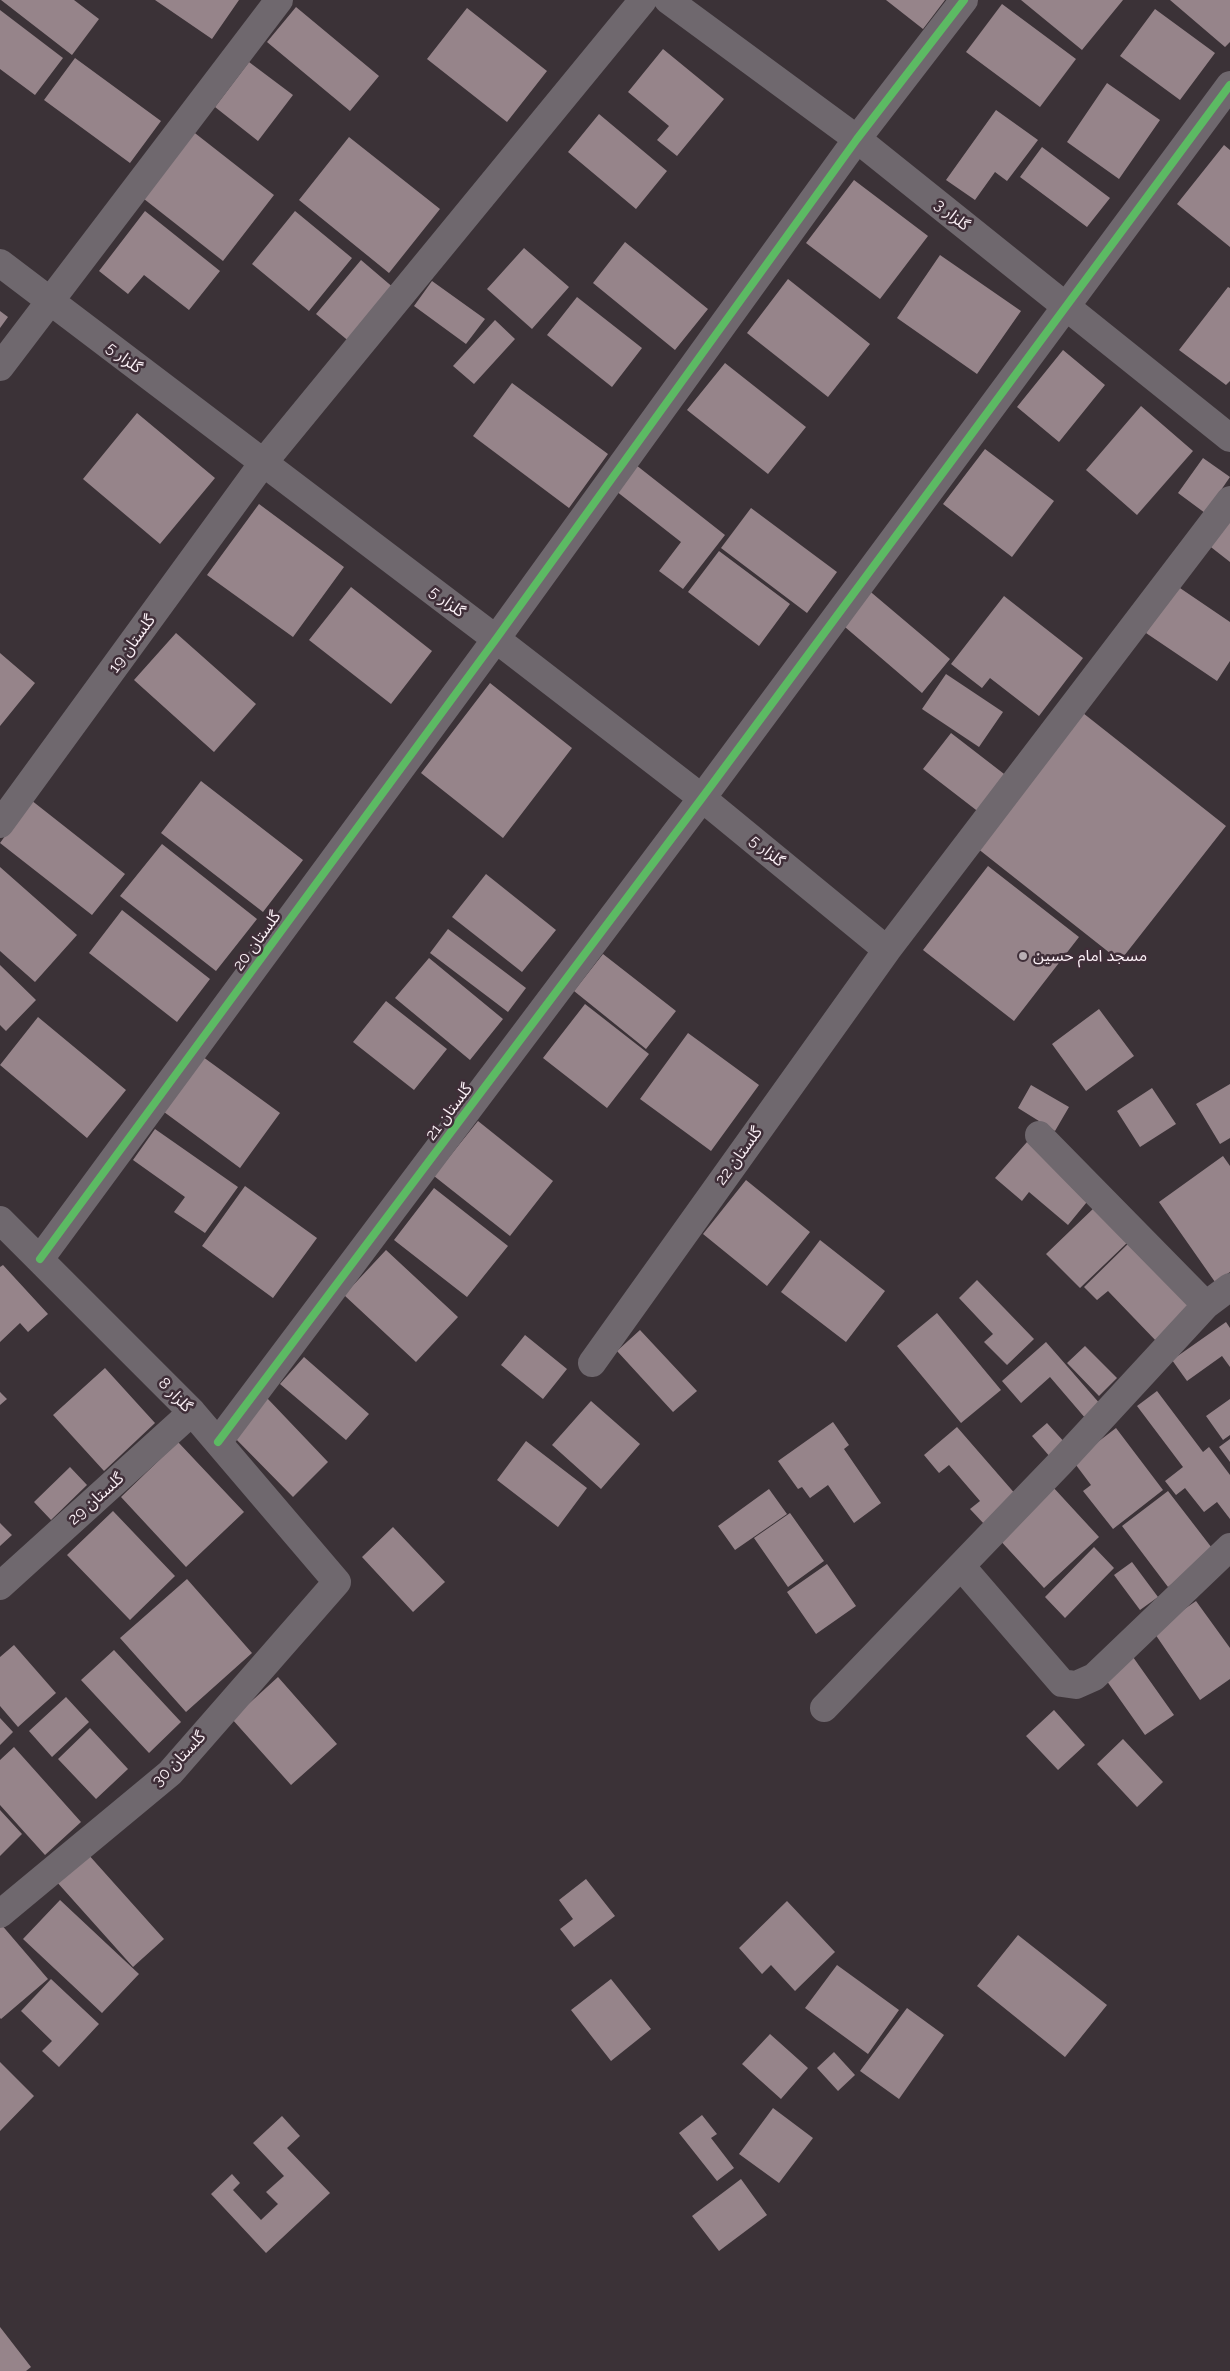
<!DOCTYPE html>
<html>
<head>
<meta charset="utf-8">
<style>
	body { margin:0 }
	canvas { display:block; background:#3b3237 }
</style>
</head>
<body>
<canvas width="1230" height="2371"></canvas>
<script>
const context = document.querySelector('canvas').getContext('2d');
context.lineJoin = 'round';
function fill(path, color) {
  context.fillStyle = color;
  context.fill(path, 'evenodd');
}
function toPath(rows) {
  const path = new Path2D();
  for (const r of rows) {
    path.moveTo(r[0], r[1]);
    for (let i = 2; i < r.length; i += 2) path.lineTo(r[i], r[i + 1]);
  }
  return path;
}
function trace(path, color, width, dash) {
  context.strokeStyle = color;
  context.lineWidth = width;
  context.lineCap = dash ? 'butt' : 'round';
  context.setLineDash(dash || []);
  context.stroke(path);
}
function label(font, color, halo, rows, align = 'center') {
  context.font = font + ' Raleway,"Noto Sans Arabic",sans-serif';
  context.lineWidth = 5;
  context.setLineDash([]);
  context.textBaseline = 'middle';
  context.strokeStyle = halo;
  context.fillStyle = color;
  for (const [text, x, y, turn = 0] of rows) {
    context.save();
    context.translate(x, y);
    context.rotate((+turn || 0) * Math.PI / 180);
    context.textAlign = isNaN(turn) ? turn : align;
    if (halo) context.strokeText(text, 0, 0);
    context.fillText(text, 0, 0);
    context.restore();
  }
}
fill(toPath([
	[1,0,74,0,99,19,72,55],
	[155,0,239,0,212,39],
	[886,0,945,0,923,29],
	[1021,0,1123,0,1082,50],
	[1170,0,1230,0,1230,42,1225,47],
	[1002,4,1076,59,1040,107,966,52],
	[296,7,379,76,350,111,267,42],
	[467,8,547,71,507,122,427,59],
	[1155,9,1215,53,1180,100,1120,56],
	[0,10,63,58,35,95,0,69],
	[663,49,724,99,677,156,657,140,669,126,628,92],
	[75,58,161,121,130,163,44,100],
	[249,62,293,95,258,141,215,107],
	[1107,83,1160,120,1119,179,1067,142],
	[996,110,1038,140,1007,181,995,172,975,200,946,180],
	[599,114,667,171,636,209,568,152],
	[191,130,274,195,223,261,139,195],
	[349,137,440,209,389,273,299,200],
	[1224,145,1230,150,1230,247,1177,204],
	[1042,147,1110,198,1087,227,1020,177],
	[854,180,928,236,880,299,806,243],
	[145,211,220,271,189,310,144,275,128,294,99,271],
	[295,211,352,258,309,311,252,264],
	[625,242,708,309,675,350,593,283],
	[524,248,569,287,532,329,487,289],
	[940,255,1021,311,977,374,897,318],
	[361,260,395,289,351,343,316,314],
	[788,279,870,344,828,397,747,333],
	[432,281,485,319,466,344,414,306],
	[1228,287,1230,288,1230,381,1226,385,1179,350],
	[577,297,642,348,612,387,547,335],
	[0,311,8,317,0,328],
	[495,320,515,339,474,384,453,366],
	[1063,350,1105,385,1059,442,1017,407],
	[725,363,806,427,768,474,687,410],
	[512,383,608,454,569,508,473,436],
	[1141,406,1193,451,1137,515,1086,470],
	[137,413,215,478,160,544,83,479],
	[985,449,1054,501,1012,557,943,504],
	[1203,458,1230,477,1205,513,1178,493],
	[636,465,725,535,683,589,659,571,681,542,616,491],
	[259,504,344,567,293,637,207,575],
	[751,508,837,572,807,613,721,548],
	[1230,515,1230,562,1207,544],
	[719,551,790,604,759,646,688,592],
	[1177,586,1230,622,1230,661,1217,681,1146,633],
	[351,587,432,651,391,704,309,640],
	[866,588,950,659,922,693,838,621],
	[1004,596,1083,658,1039,716,990,678,982,688,951,664],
	[176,633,256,704,214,752,134,680],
	[0,653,35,683,0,726],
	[946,674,1003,712,979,747,922,709],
	[490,683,572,748,503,838,421,773],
	[1083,713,1226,826,1120,961,977,848],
	[951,733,1008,777,980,813,923,769],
	[201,781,303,860,263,912,161,833],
	[31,800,125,874,92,915,0,843],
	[162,844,257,919,216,971,120,896],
	[988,866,1079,937,1014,1021,923,950],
	[0,867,77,935,35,982,0,951],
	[486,874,556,930,522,972,452,917],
	[122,910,210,979,177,1022,89,953],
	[448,929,526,988,508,1012,430,953],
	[603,954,676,1011,646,1049,574,991],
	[429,958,503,1019,470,1060,395,998],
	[0,965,36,1000,6,1031,0,1025],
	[386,1001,447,1049,414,1090,353,1042],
	[585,1004,649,1054,607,1108,543,1058],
	[1099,1009,1134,1056,1086,1091,1052,1044],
	[38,1017,126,1090,87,1138,0,1065],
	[688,1033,759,1085,711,1151,640,1099],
	[199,1054,280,1113,240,1168,160,1109],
	[1230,1084,1230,1138,1220,1144,1196,1104],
	[1031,1085,1069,1107,1055,1131,1018,1108],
	[1152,1088,1176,1124,1140,1147,1117,1111],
	[478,1121,553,1181,510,1236,434,1176],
	[155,1129,238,1187,205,1233,174,1212,185,1197,133,1160],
	[1027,1142,1091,1197,1068,1225,1029,1192,1022,1201,995,1178],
	[1223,1156,1230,1166,1230,1272,1215,1282,1159,1202],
	[746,1180,810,1232,767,1286,703,1234],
	[245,1186,317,1238,273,1298,202,1246],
	[434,1188,508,1246,467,1297,394,1240],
	[1096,1206,1129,1241,1080,1288,1046,1254],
	[1134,1238,1192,1308,1158,1343,1108,1291,1097,1300,1084,1287],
	[820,1240,885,1291,846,1342,781,1292],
	[386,1250,458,1317,416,1362,344,1295],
	[3,1265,48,1314,28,1332,20,1323,0,1342,0,1267],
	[977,1280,1034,1339,1007,1365,984,1342,993,1334,959,1298],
	[937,1313,1001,1390,961,1423,897,1346],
	[1226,1322,1230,1328,1230,1367,1222,1356,1187,1381,1172,1360],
	[640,1330,697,1391,673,1412,617,1351],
	[525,1335,567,1369,543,1399,501,1365],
	[1046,1342,1101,1405,1086,1419,1050,1377,1021,1403,1002,1381],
	[1085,1346,1117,1378,1099,1396,1067,1363],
	[304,1357,369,1414,346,1440,280,1384],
	[105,1368,155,1423,104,1471,53,1415],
	[1157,1391,1203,1452,1209,1447,1230,1475,1230,1519,1217,1502,1204,1512,1185,1488,1176,1495,1165,1481,1183,1467,1137,1406],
	[0,1392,7,1399,0,1405],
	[267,1398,328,1462,293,1497,231,1434],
	[1230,1399,1230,1435,1223,1440,1206,1416],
	[591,1401,640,1444,601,1489,552,1445],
	[833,1422,849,1445,844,1449,881,1503,854,1523,828,1485,810,1498,802,1487,798,1489,778,1461],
	[1047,1423,1066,1444,1051,1458,1032,1436],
	[957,1427,1017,1496,985,1525,970,1509,980,1501,949,1465,939,1473,924,1455],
	[1116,1428,1163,1490,1113,1529,1083,1491,1091,1485,1073,1461],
	[1230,1439,1230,1462,1219,1447],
	[526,1441,587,1488,558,1527,497,1480],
	[178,1442,244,1512,186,1567,121,1497],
	[70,1467,87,1485,51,1520,34,1502],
	[1052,1486,1099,1537,1044,1588,997,1537],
	[769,1489,787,1514,735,1550,718,1526],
	[1168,1491,1215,1552,1168,1587,1122,1526],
	[113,1511,175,1576,130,1620,67,1555],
	[790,1513,824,1561,788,1587,754,1538],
	[0,1523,12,1535,0,1546],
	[393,1527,445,1582,413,1612,362,1557],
	[1094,1547,1114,1568,1065,1618,1045,1597],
	[1132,1562,1158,1597,1140,1610,1114,1575],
	[827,1564,856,1606,816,1634,787,1592],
	[187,1579,252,1653,186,1712,120,1638],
	[1196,1601,1230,1648,1230,1679,1200,1700,1153,1631],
	[14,1645,56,1693,18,1727,0,1706,0,1657],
	[114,1650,181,1722,149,1753,81,1680],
	[1133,1657,1174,1715,1145,1735,1104,1677],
	[278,1677,337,1744,291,1785,232,1719],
	[66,1697,89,1722,52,1757,29,1731],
	[1054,1710,1085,1745,1058,1770,1026,1736],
	[0,1718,13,1732,0,1745],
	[90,1728,128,1769,96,1799,58,1759],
	[1123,1739,1163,1782,1137,1807,1097,1764],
	[14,1747,81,1822,45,1855,0,1805,0,1760],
	[0,1810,22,1834,0,1856],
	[87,1853,164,1939,133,1967,56,1881],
	[586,1879,615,1916,574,1947,560,1929,573,1919,559,1900],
	[60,1900,139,1974,102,2013,23,1939],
	[787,1901,835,1952,795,1991,771,1965,762,1974,739,1948],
	[0,1923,48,1979,1,2019,0,2018],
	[1018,1935,1107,2005,1065,2057,977,1986],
	[837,1965,899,2010,868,2054,805,2008],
	[51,1979,99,2024,59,2067,42,2051,52,2041,21,2011],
	[611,1979,651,2029,611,2061,571,2010],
	[907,2008,944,2035,899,2099,860,2071],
	[770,2034,808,2068,781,2099,742,2064],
	[834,2052,855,2075,838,2091,817,2068],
	[0,2062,34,2096,0,2131],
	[773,2108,813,2138,779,2183,739,2154],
	[702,2115,717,2134,711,2138,734,2168,717,2181,679,2133],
	[282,2116,300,2136,287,2148,330,2193,266,2253,211,2194,232,2174,240,2183,233,2190,261,2220,278,2204,266,2192,284,2176,253,2143],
	[741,2179,767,2215,719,2251,692,2216],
	[0,2327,31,2367,26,2371,0,2371]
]), '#96848a');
trace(toPath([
	[668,0,857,139,1230,438],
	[0,263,496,639,702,798,887,950],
	[0,367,279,0],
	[0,824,263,463,643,0],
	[1039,1135,1206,1305],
	[0,1220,192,1412,337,1582,170,1773,0,1914],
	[40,1259,496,639,857,139,964,0],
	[592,1363,887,950,1230,500],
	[218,1442,702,798,1230,85],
	[961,1566,1062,1683,1076,1685,1094,1677,1230,1547],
	[0,1586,192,1412],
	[824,1708,1061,1462,1206,1305,1230,1287]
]), '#6f686e', 28);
trace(toPath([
	[40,1259,496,639,857,139,964,0],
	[218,1442,702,798,1230,85]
]), '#5cba63', 8);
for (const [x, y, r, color] of [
	[1023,956,5,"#b8aeb3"]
]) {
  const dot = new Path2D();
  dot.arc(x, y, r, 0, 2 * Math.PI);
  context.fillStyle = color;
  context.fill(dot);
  trace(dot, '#3f2e38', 2);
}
label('16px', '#fbf0f6', '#3f2e38', [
	["گلزار 3",952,215,39],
	["گلزار 5",124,358,37],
	["گلزار 5",447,602,37],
	["گلستان 19",132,644,-54],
	["گلزار 5",767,851,39],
	["گلستان 20",257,941,-54],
	["گلستان 21",449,1112,-53],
	["گلستان 22",739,1156,-54],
	["گلزار 8",175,1395,46],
	["گلستان 29",96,1499,-42],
	["گلستان 30",179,1759,-46]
]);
label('16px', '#fbf0f6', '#3f2e38', [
	["مسجد امام حسین",1033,956]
], 'left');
</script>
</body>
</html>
